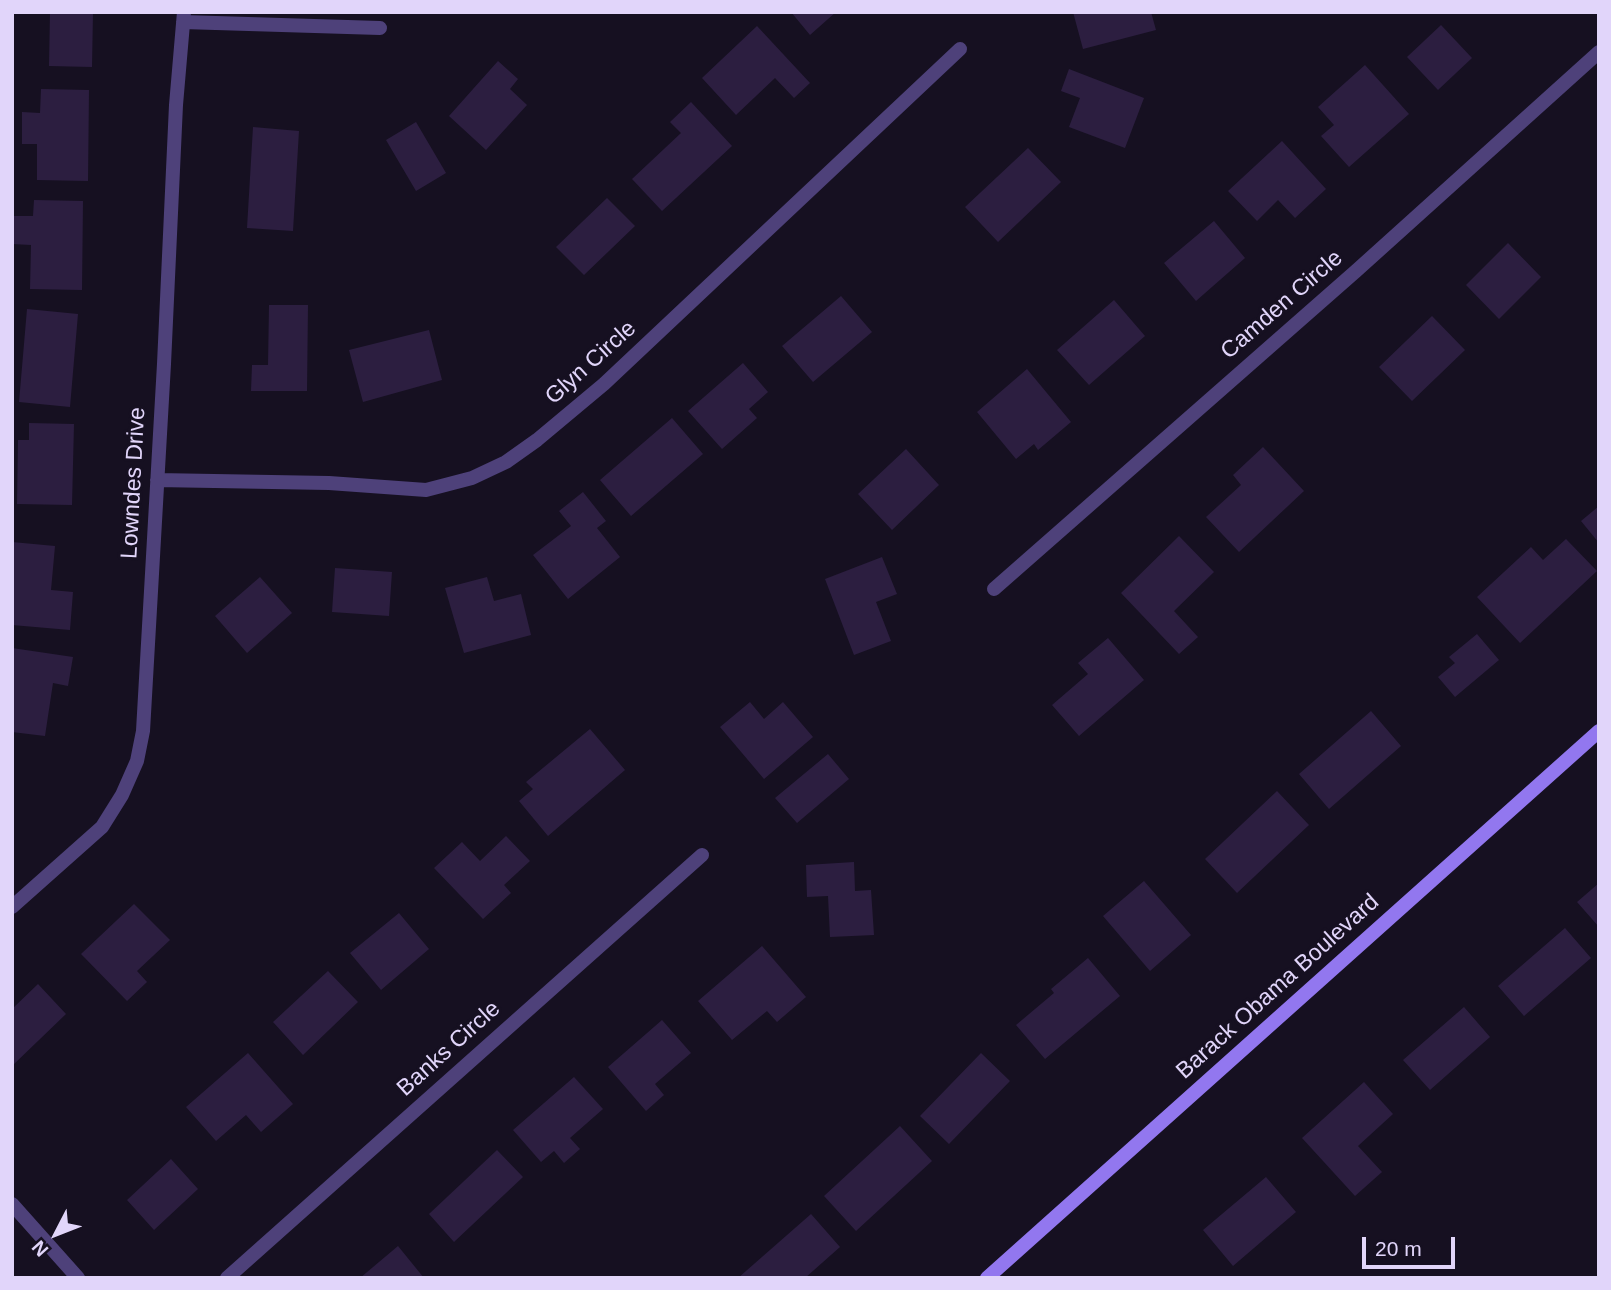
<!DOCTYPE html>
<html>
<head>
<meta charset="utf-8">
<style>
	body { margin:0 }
	#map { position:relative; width:1611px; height:1290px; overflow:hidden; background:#161021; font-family:Arial,sans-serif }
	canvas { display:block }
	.frame { position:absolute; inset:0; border:14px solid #e1d5fa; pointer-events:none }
	.north { position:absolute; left:21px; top:1199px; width:70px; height:70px; -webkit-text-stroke:5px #161021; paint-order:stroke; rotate:228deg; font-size:19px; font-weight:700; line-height:28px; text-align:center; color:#e1d5fa }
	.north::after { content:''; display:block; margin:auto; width:24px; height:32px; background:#e1d5fa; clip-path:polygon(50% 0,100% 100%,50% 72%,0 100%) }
	.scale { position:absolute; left:1362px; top:1237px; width:93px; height:32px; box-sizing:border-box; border:4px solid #e1d5fa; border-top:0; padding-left:9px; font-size:21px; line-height:24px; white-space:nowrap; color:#e1d5fa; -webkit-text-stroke:5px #161021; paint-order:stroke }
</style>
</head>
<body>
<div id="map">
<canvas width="1611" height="1290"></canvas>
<div class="frame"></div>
<div class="north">N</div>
<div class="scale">20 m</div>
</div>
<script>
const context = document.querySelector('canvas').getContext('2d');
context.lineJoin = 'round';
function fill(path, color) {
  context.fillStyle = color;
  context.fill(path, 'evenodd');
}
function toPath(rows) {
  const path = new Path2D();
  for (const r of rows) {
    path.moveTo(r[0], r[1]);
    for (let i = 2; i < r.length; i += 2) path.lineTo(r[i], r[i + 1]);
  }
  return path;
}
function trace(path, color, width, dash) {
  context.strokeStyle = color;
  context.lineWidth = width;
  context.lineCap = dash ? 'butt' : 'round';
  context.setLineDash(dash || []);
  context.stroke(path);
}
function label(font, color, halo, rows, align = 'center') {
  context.font = font + ' Arial,sans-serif';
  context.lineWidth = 6;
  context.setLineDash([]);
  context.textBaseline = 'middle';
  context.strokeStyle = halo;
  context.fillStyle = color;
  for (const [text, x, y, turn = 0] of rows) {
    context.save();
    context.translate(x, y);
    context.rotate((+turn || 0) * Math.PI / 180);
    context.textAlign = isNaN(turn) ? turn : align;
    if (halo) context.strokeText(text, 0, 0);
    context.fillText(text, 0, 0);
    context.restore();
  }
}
fill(toPath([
	[50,12,93,12,92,67,49,66],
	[791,12,836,12,810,35],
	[1073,12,1151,12,1156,30,1083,49],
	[1441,25,1472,58,1438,90,1407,57],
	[757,26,810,83,794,98,775,78,736,115,702,78],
	[498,61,518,79,510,89,527,105,486,150,449,116],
	[1365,65,1409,114,1349,167,1321,136,1334,125,1318,107],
	[1069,69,1144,98,1125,148,1069,127,1080,98,1061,91],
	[41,89,89,90,88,181,37,180,37,144,22,144,22,112,40,113],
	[691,102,732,146,662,211,632,179,681,133,670,122],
	[416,122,446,173,416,191,386,140],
	[253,127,299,131,293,231,247,228],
	[1282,141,1326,189,1295,218,1278,200,1257,221,1228,191],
	[1028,148,1061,182,998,242,965,207],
	[607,198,635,226,584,275,556,247],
	[34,200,83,201,82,290,30,289,31,245,12,244,12,216,33,216],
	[1214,221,1245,258,1196,301,1164,263],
	[1508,243,1541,277,1499,319,1466,285],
	[841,296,872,332,813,382,782,346],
	[1114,300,1145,336,1089,385,1057,350],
	[269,305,308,305,307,391,251,391,252,365,268,365],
	[27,309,78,314,70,407,19,402],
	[1432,316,1465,350,1412,401,1379,367],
	[429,330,442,380,363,402,349,350],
	[743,363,768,392,749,409,757,418,722,449,688,411],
	[1027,369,1071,422,1038,450,1034,444,1016,459,977,412],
	[672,418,703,454,631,516,600,480],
	[29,423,74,424,72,505,17,504,18,440,29,440],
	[1263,447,1304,491,1239,552,1206,517,1241,485,1233,475],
	[906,449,939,485,892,530,858,494],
	[583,492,606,521,597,528,620,557,568,599,533,555,571,526,559,511],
	[1599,506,1599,543,1581,521],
	[1179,536,1214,572,1174,611,1198,637,1179,654,1121,593],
	[1566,539,1597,571,1520,643,1477,597,1531,547,1543,560],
	[12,542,55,546,51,590,73,592,70,630,12,625],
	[882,557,897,594,876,602,891,641,854,655,825,579],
	[335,568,392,572,389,616,332,612],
	[260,577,292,613,247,653,215,616],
	[487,577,494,601,521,594,531,635,464,653,445,588],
	[1477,634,1499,660,1455,697,1438,677,1455,663,1449,657],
	[1108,638,1144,680,1079,736,1052,705,1088,674,1078,663],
	[12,648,73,657,68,686,53,683,45,736,12,732],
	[750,702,764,719,783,702,813,737,764,779,720,727],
	[1371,711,1401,746,1329,809,1299,774],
	[590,729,625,770,548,836,519,801,533,789,526,782],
	[828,754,849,779,797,823,775,798],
	[1277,791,1309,825,1237,893,1205,859],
	[506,836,530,861,504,885,511,893,483,919,434,868,462,842,480,861],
	[854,862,855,891,871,890,874,935,830,937,828,896,807,897,806,865],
	[1144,881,1191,935,1150,971,1103,916],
	[1599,883,1599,927,1577,902],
	[134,904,170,940,137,971,147,982,127,1001,81,954],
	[399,913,429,949,381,990,350,953],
	[1565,928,1591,958,1524,1016,1498,986],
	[762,946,806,997,777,1022,767,1011,732,1040,698,1001],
	[1088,958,1120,996,1045,1059,1016,1025,1054,993,1051,989],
	[328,971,358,1002,303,1055,273,1022],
	[38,984,66,1014,12,1066,12,1009],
	[1464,1007,1490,1037,1430,1090,1403,1060],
	[662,1020,691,1053,655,1084,664,1095,646,1111,608,1067],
	[248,1053,293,1104,261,1132,246,1115,216,1141,186,1107],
	[981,1053,1010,1081,949,1144,920,1116],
	[574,1077,603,1109,570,1138,580,1149,564,1163,554,1151,541,1162,513,1130],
	[1364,1082,1393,1114,1358,1146,1382,1172,1355,1196,1302,1138],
	[900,1126,932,1161,856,1231,824,1196],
	[497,1150,523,1177,454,1242,429,1214],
	[171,1159,198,1189,154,1230,127,1200],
	[1266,1177,1296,1212,1233,1266,1203,1230],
	[811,1214,840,1247,805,1278,738,1278],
	[398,1246,424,1278,360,1278]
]), '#2c1e40');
trace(toPath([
	[183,22,380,28],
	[157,480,329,483,426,490,472,478,506,462,537,440,604,384,960,49],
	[994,589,1356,271,1599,52],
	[12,907,102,827,122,795,137,761,143,731,164,364,176,105,184,12],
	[12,1204,78,1278],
	[227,1278,702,855]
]), '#4e417a', 14);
trace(toPath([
	[987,1278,1599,731]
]), '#9277ef', 14);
label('23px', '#e1d5fa', '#161021', [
	["Camden Circle",1282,305,-41],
	["Glyn Circle",591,363,-42],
	["Lowndes Drive",134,483,-87],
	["Barack Obama Boulevard",1278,987,-42],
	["Banks Circle",449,1049,-42]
]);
</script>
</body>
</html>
